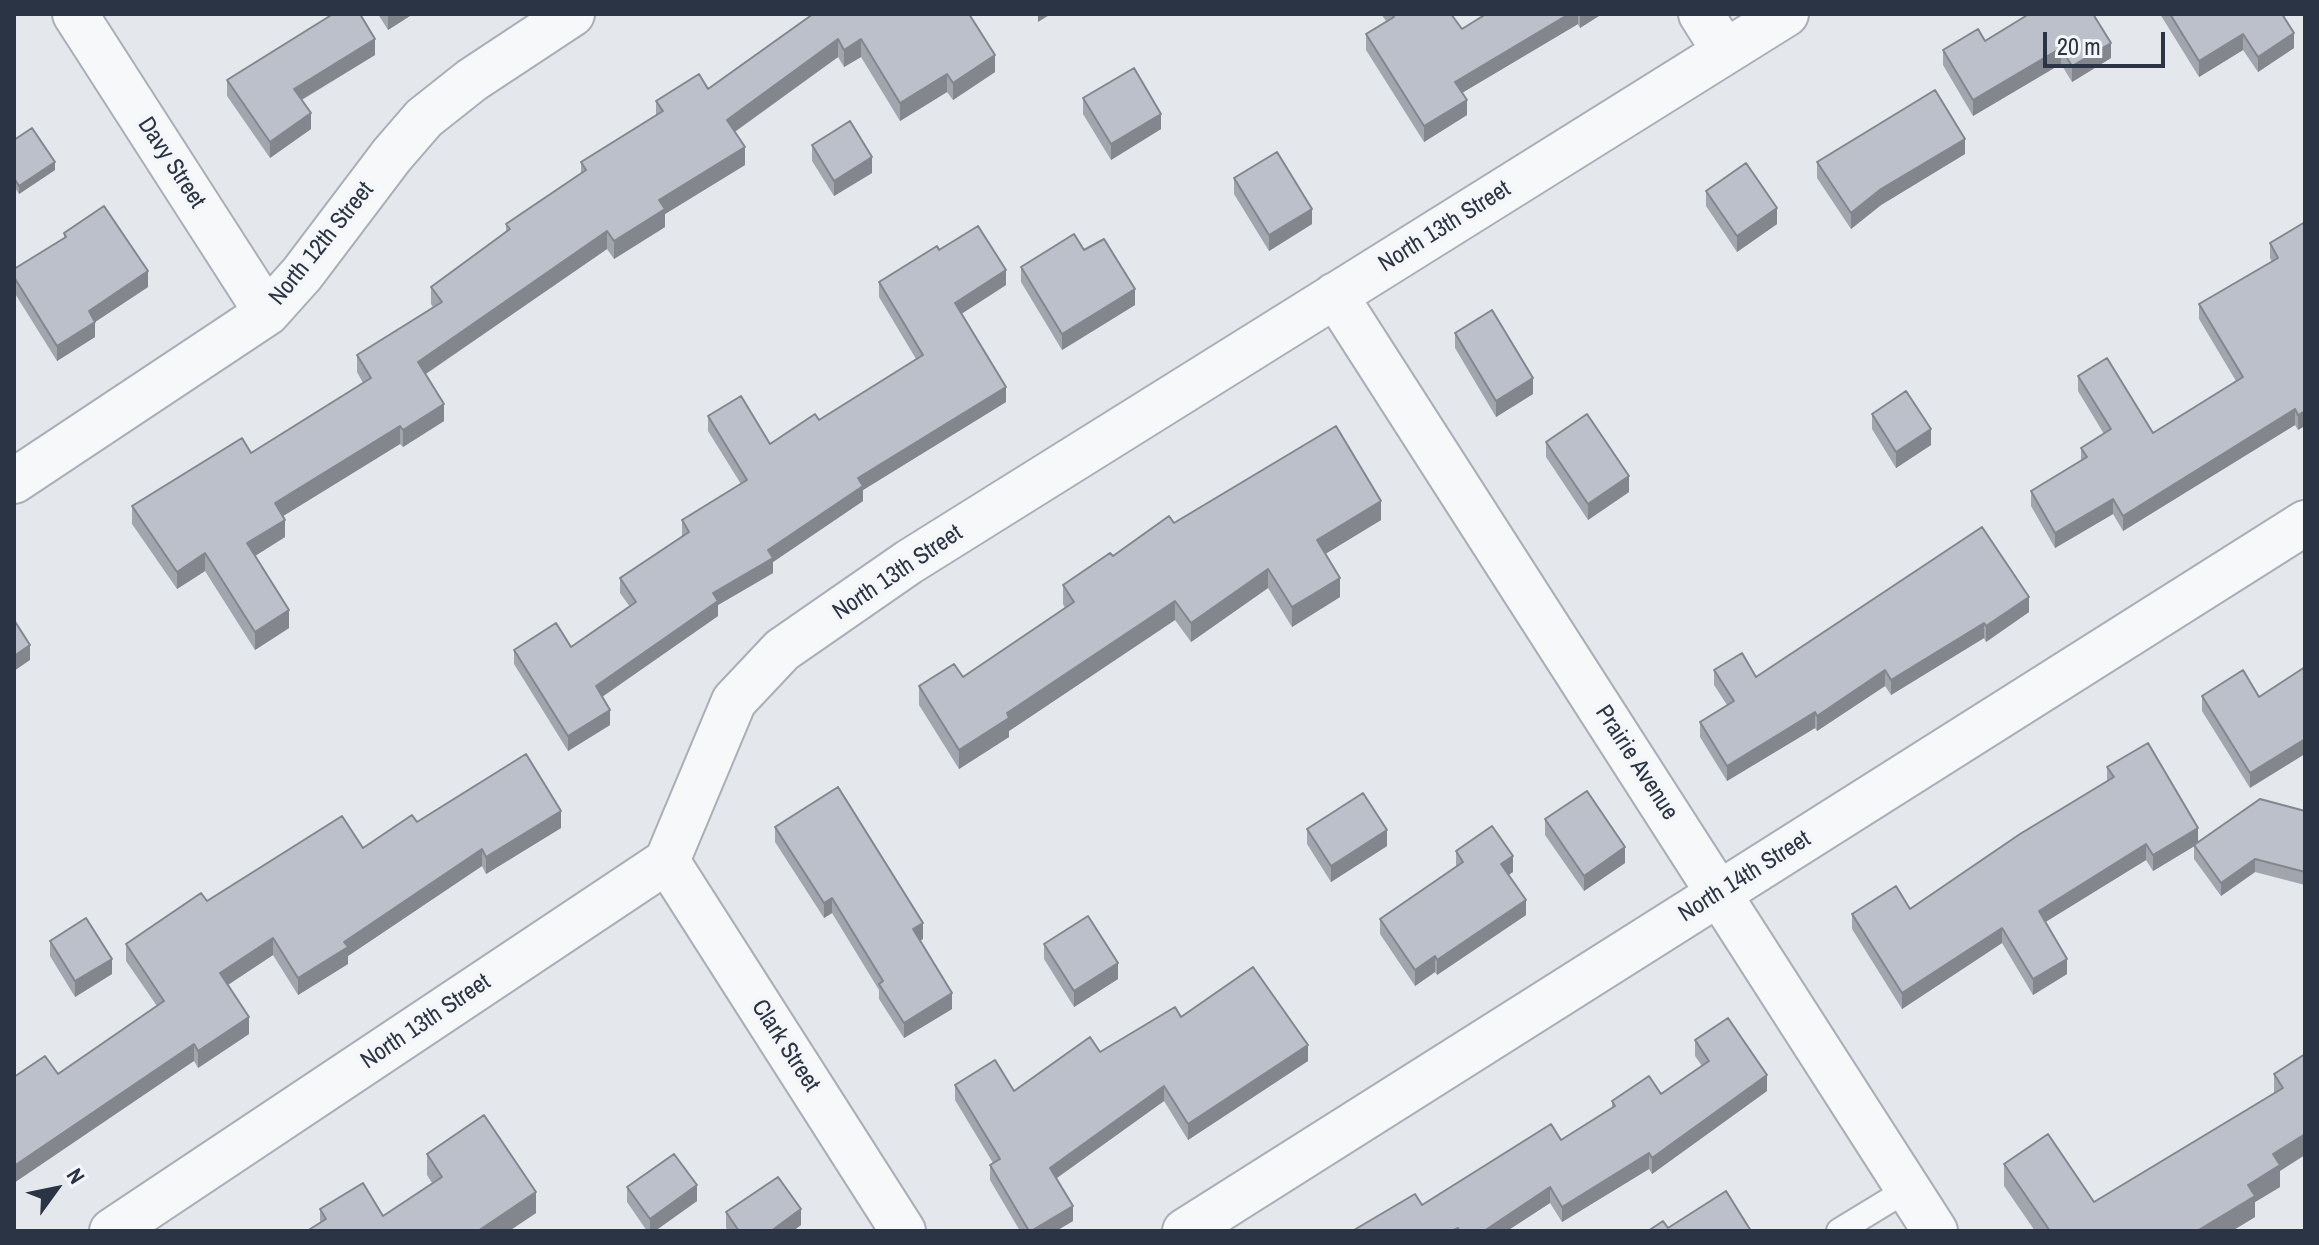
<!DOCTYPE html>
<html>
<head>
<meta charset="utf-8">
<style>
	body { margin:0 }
	#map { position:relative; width:2319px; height:1245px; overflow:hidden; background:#e4e7ec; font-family:"Archivo Narrow",sans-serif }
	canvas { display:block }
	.frame { position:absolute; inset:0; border:16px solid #2b3445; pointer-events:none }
	.north { position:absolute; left:16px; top:1149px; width:80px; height:80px; -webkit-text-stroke:6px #f4f6f9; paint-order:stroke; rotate:57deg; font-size:22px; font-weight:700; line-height:32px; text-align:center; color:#2b3445 }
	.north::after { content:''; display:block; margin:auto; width:28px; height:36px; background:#2b3445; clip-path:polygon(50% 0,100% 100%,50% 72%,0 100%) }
	.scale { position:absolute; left:2043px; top:32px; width:122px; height:36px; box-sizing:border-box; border:4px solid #2b3445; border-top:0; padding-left:10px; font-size:24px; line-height:28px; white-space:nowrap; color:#2b3445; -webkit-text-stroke:6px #f4f6f9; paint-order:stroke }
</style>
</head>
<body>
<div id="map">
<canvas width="2319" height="1245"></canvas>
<div class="frame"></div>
<div class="north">N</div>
<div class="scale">20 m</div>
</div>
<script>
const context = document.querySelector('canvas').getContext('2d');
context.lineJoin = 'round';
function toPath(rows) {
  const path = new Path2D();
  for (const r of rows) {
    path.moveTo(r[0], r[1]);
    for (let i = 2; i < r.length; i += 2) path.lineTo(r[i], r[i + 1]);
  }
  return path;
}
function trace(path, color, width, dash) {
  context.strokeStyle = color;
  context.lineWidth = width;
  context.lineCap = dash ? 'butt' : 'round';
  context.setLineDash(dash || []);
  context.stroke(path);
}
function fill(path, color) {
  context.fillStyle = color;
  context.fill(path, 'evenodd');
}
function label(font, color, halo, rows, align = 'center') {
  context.font = font + ' "Archivo Narrow",sans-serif';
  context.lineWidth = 8;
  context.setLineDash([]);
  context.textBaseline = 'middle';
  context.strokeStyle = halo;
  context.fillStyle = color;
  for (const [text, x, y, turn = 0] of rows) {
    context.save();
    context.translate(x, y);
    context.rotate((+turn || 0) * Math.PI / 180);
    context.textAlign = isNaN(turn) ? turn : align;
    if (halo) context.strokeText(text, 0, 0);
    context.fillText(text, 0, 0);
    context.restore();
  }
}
const lane = toPath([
	[1839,1231,1908,1189]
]);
const street = toPath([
	[75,14,267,313],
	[1701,14,1725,52],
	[1335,295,1935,1231],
	[14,481,267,313,302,274,392,155,424,118,472,80,572,14],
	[667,861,903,1231],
	[112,1231,667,861,734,701,782,650,909,562,1786,14],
	[1185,1231,2305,523]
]);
trace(lane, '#a9aeb7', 28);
trace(street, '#a9aeb7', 48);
trace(lane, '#f7f8fa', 24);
trace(street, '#f7f8fa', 44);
fill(toPath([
	[378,14,413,14,388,30],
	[811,14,969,14,995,72,953,100,947,92,900,121,861,57,844,67,838,57,735,132,745,165,665,214,665,227,614,259,607,249,426,374,444,421,403,447,400,444,283,516,285,537,255,556,289,628,255,650,205,571,177,589,132,524,132,506,251,453,363,383,357,372,357,355,433,307,431,304,431,287,506,232,506,224,581,173,581,162,656,115,656,101,708,89,812,15],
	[1381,14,1451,14,1462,29,1486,14,1602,14,1580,28,1578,24,1462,93,1467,115,1424,142,1366,50,1366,34,1386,21],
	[2029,14,2111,58,2072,82,2061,64,1973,116,1943,65,1943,50,1985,41],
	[2160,14,2282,14,2294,48,2258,72,2243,50,2199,77],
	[375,55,302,100,311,129,270,158,227,96,227,80],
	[1083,98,1161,129,1111,160,1083,114],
	[14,140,55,170,19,194,14,186],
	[812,145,872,173,834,196,812,161],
	[1965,154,1881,205,1851,229,1817,178,1817,162],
	[1234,178,1312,224,1269,251,1234,194],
	[1706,191,1777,224,1737,252,1706,206],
	[2305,222,2298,430,2295,425,2123,531,2113,514,2055,548,2031,506,2031,491,2081,461,2081,448,2104,434,2078,391,2078,376,2153,433,2236,381,2199,319,2199,304,2272,262,2270,258,2270,243],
	[64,233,148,287,95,322,95,337,57,361,14,292,14,269,64,238],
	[939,250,1006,285,961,314,1006,402,863,490,863,501,773,562,773,573,718,605,718,616,602,697,610,725,568,751,514,664,514,650,571,647,630,607,620,593,620,578,682,536,682,520,741,484,708,431,708,416,770,444,819,420,916,359,879,297,879,282],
	[1084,250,1135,305,1062,350,1021,282,1021,267],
	[1455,333,1533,394,1496,417,1455,348],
	[1872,414,1931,445,1896,468,1872,429],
	[1546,442,1629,492,1588,520,1546,457],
	[1381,520,1325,554,1340,597,1292,627,1268,588,1191,642,1175,620,1009,731,1009,737,959,769,919,705,919,686,963,677,1065,608,1063,604,1063,585,1113,556,1174,523],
	[2029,612,1986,642,1984,638,1891,695,1885,686,1817,731,1815,728,1727,781,1700,737,1700,722,1727,705,1714,685,1714,670,1756,677],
	[2202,696,2259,697,2250,788,2202,711],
	[2107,767,2198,842,2305,811,2305,885,2255,872,2221,896,2194,859,2194,846,2153,871,2146,860,2045,922,2067,974,2033,995,2002,943,1902,1009,1852,929,1852,914,1910,909,2107,781],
	[1545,819,1625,863,1584,891,1545,835],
	[417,822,561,828,486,874,482,866,348,956,348,964,298,995,273,955,228,985,249,1034,198,1068,194,1061,58,1074,157,1006,126,961,126,944,207,901,363,848],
	[775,827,923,939,920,941,952,1009,904,1038,879,999,879,990,832,913,824,918,775,842],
	[1307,829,1387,846,1331,882,1307,844],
	[1456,851,1513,872,1508,875,1526,915,1437,975,1435,972,1415,986,1380,934,1380,919,1456,867],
	[50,941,112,974,75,997,50,956],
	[1044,944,1118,979,1074,1007,1044,959],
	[1181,1017,1308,1061,1188,1140,1164,1101,1056,1178,1073,1221,1056,1231,1020,1231,990,1180,990,1165,993,1163,955,1100,955,1085,1014,1091,1100,1052],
	[1695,1040,1767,1091,1652,1174,1649,1169,1562,1222,1550,1203,1507,1231,1354,1231,1422,1205,1561,1140,1612,1108,1612,1101,1661,1094,1702,1066,1695,1056],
	[2305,1054,2280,1171,2280,1187,2255,1202,2255,1217,2232,1231,2035,1231,2004,1186,2004,1164,2094,1202,2274,1093,2274,1074],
	[427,1154,536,1213,509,1231,307,1231,320,1223,320,1209,383,1216,432,1183,427,1175],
	[627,1187,697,1201,655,1231,647,1231,627,1202],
	[726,1212,801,1225,793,1231,729,1231,726,1228]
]), '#a1a5ae');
fill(toPath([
	[388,14,413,14,388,30],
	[1038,14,1051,14,1038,22],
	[1569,14,1578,14,1578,24,1455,97,1455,82],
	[1580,14,1602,14,1580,28],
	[2294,33,2294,48,2258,72,2258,57],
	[2243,34,2243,50,2199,77,2199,61],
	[375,39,375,55,294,104,294,89],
	[838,39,838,57,727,137,727,120],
	[861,39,861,57,844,67,844,50],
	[2111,43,2111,58,2072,82,2072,66],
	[2061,48,2061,64,1973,116,1973,100],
	[995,55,995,72,953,100,953,83],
	[947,74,947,92,900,121,900,103],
	[1467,100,1467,115,1424,142,1424,126],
	[311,113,311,129,270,158,270,142],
	[1161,114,1161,129,1111,160,1111,144],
	[1965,139,1965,154,1881,205,1851,229,1851,213,1881,189],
	[745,147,745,165,665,214,665,227,614,259,614,241,659,200],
	[872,157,872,173,834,196,834,181],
	[55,162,55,170,19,194,19,186],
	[1777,208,1777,224,1737,252,1737,236],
	[1312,209,1312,224,1269,251,1269,235],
	[607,231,607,249,418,379,418,362],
	[1006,270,1006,285,955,318,955,303],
	[148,271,148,287,95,322,95,337,57,361,57,346,89,311],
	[1135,289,1135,305,1062,350,1062,334],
	[1533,378,1533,394,1496,417,1496,401],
	[1006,387,1006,402,863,490,863,501,773,562,773,573,718,605,718,616,596,701,596,686,858,478],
	[444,404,444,421,403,447,403,430],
	[2295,409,2295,425,2123,531,2123,516],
	[2305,411,2305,426,2298,430,2298,415],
	[400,426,400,444,275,521,275,503],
	[1931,429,1931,445,1896,468,1896,452],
	[1629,476,1629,492,1588,520,1588,504],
	[2113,499,2113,514,2055,548,2055,533],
	[1381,501,1381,520,1317,559,1317,540],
	[285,520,285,537,247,561,247,543],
	[205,553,205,571,177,589,177,572],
	[1268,569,1268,588,1191,642,1191,623],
	[1340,578,1340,597,1292,627,1292,607],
	[2029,597,2029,612,1986,642,1986,626],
	[1175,601,1175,620,1009,731,1009,737,959,769,959,750,1007,713],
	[289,610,289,628,255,650,255,632],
	[1984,623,1984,638,1891,695,1891,680],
	[30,645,30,660,14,671,14,656],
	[1885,670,1885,686,1817,731,1817,716],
	[610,710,610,725,568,751,568,736],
	[1815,712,1815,728,1727,781,1727,766],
	[2305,739,2305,754,2250,788,2250,773],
	[561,811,561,828,486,874,486,857],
	[2198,828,2198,844,2153,871,2153,855],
	[1387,830,1387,846,1331,882,1331,866],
	[2146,844,2146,860,2039,926,2039,911],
	[1625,847,1625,863,1584,891,1584,876],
	[482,849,482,866,348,956,348,964,298,995,298,978,344,942],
	[1513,856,1513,872,1501,880,1501,864],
	[2255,859,2255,872,2221,896,2221,883],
	[832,898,832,913,824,918,824,903],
	[1526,900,1526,915,1437,975,1437,960],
	[923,923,923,939,913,945,913,929],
	[2002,928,2002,943,1902,1009,1902,993],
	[273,938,273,955,220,990,220,973],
	[1435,956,1435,972,1415,986,1415,970],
	[112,959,112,974,75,997,75,981],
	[2067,959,2067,974,2033,995,2033,979],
	[1118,963,1118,979,1074,1007,1074,991],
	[952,993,952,1009,904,1038,904,1023],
	[249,1017,249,1034,198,1068,198,1051],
	[194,1044,194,1061,14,1183,14,1166],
	[1308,1045,1308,1061,1188,1140,1188,1124],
	[1767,1075,1767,1091,1652,1174,1652,1158],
	[1164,1086,1164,1101,1050,1183,1050,1168],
	[2305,1134,2305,1155,2280,1171,2280,1187,2255,1202,2255,1217,2232,1231,2197,1231,2248,1185,2273,1154],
	[1649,1153,1649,1169,1562,1222,1562,1207],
	[697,1185,697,1201,655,1231,650,1231,650,1219],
	[1550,1187,1550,1203,1507,1231,1484,1231],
	[536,1192,536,1213,509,1231,478,1231],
	[1073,1206,1073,1221,1056,1231,1031,1231],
	[801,1209,801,1225,793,1231,771,1231]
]), '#83868d');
const building = toPath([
	[333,14,360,14,375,39,294,89,311,113,270,142,227,80,333,14],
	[813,14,969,14,995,55,953,83,947,74,900,103,861,39,844,50,838,39,727,120,745,147,659,200,665,209,614,241,607,231,418,362,444,404,403,430,400,426,275,503,285,520,247,543,289,610,255,632,205,553,177,572,132,506,242,438,251,453,371,378,357,355,442,302,431,287,510,229,506,224,586,170,581,162,663,111,656,101,699,74,708,89,813,14],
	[1392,14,1451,14,1462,29,1486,14,1569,14,1455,82,1467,100,1424,126,1366,34,1394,17,1392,14],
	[2029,14,2093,14,2111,43,2072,66,2061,48,1973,100,1943,50,1978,29,1985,41,2029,14],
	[2170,14,2282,14,2294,33,2258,57,2243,34,2199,61,2170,14],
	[1134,68,1161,114,1111,144,1083,98,1134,68],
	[1935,90,1965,139,1881,189,1851,213,1817,162,1935,90],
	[850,121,872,157,834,181,812,145,850,121],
	[32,128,55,162,19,186,14,178,14,140,32,128],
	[1277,152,1312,209,1269,235,1234,178,1277,152],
	[1746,163,1777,208,1737,236,1706,191,1746,163],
	[104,206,148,271,89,311,95,322,57,346,14,277,14,269,66,237,64,233,104,206],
	[2305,222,2305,411,2298,415,2295,409,2123,516,2113,499,2055,533,2031,491,2087,457,2081,448,2111,429,2078,376,2107,358,2153,433,2243,377,2199,304,2278,258,2270,243,2305,222],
	[978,226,1006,270,955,303,1006,387,858,478,863,486,768,550,773,558,713,593,718,601,596,686,610,710,568,736,514,650,556,623,571,647,636,602,620,578,689,532,682,520,747,480,708,416,741,396,770,444,815,414,819,420,923,355,879,282,937,246,939,250,978,226],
	[1074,234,1084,250,1104,239,1135,289,1062,334,1021,267,1074,234],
	[1492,310,1533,378,1496,401,1455,333,1492,310],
	[1906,391,1931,429,1896,452,1872,414,1906,391],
	[1587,414,1629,476,1588,504,1546,442,1587,414],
	[1336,426,1381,501,1317,540,1340,578,1292,607,1268,569,1191,623,1175,601,1007,713,1009,718,959,750,919,686,954,664,963,677,1074,602,1063,585,1110,553,1113,556,1169,516,1174,523,1336,426],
	[1982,527,2029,597,1986,626,1984,623,1891,680,1885,670,1817,716,1815,712,1727,766,1700,722,1734,701,1714,670,1742,653,1756,677,1982,527],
	[14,620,30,645,14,656,14,620],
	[2305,667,2305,739,2250,773,2202,696,2243,670,2259,697,2305,667],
	[2148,743,2198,828,2153,855,2146,844,2039,911,2067,959,2033,979,2002,928,1902,993,1852,914,1896,886,1910,909,2020,834,2114,777,2107,767,2148,743],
	[526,754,561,811,486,857,482,849,344,942,348,947,298,978,273,938,220,973,249,1017,198,1051,194,1044,14,1166,14,1077,45,1056,58,1074,164,1001,126,944,201,893,207,901,342,816,363,848,412,815,417,822,526,754],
	[838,787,923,923,913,929,952,993,904,1023,879,984,883,981,832,898,824,903,775,827,838,787],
	[1587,791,1625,847,1584,876,1545,819,1587,791],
	[1363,793,1387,830,1331,866,1307,829,1363,793],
	[2260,799,2305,811,2305,872,2255,859,2221,883,2194,845,2260,799],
	[1492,826,1513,856,1501,864,1526,900,1437,960,1435,956,1415,970,1380,919,1463,862,1456,851,1492,826],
	[1088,916,1118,963,1074,991,1044,944,1088,916],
	[86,918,112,959,75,981,50,941,86,918],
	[1253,967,1308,1045,1188,1124,1164,1086,1050,1168,1073,1206,1031,1231,1029,1231,990,1165,1000,1159,955,1085,995,1060,1014,1091,1090,1037,1100,1052,1175,1007,1181,1017,1253,967],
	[1728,1018,1767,1075,1652,1158,1649,1153,1562,1207,1550,1187,1484,1231,1460,1231,1458,1228,1452,1231,1355,1231,1354,1230,1415,1194,1422,1205,1551,1124,1561,1140,1615,1106,1612,1101,1649,1076,1661,1094,1709,1061,1695,1040,1728,1018],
	[2305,1054,2305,1134,2273,1154,2280,1165,2248,1185,2255,1196,2197,1231,2050,1231,2004,1164,2048,1134,2094,1202,2283,1088,2274,1074,2305,1054],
	[484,1115,536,1192,478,1231,307,1231,326,1219,320,1209,363,1183,383,1216,442,1177,427,1154,484,1115],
	[674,1154,697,1185,650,1219,627,1187,674,1154],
	[778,1177,801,1209,771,1231,739,1231,726,1212,778,1177],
	[1726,1191,1751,1231,1648,1231,1663,1221,1668,1228,1726,1191]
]);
fill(building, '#bbc0ca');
trace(building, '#83868d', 2);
label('24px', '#2b3445', '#f4f6f9', [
	["Davy Street",171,163,57],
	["North 13th Street",1445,227,-32],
	["North 12th Street",322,244,-51],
	["North 13th Street",898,573,-34],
	["Prairie Avenue",1636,763,57],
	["North 14th Street",1745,877,-32],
	["North 13th Street",426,1022,-34],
	["Clark Street",785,1046,57]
]);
</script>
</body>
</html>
